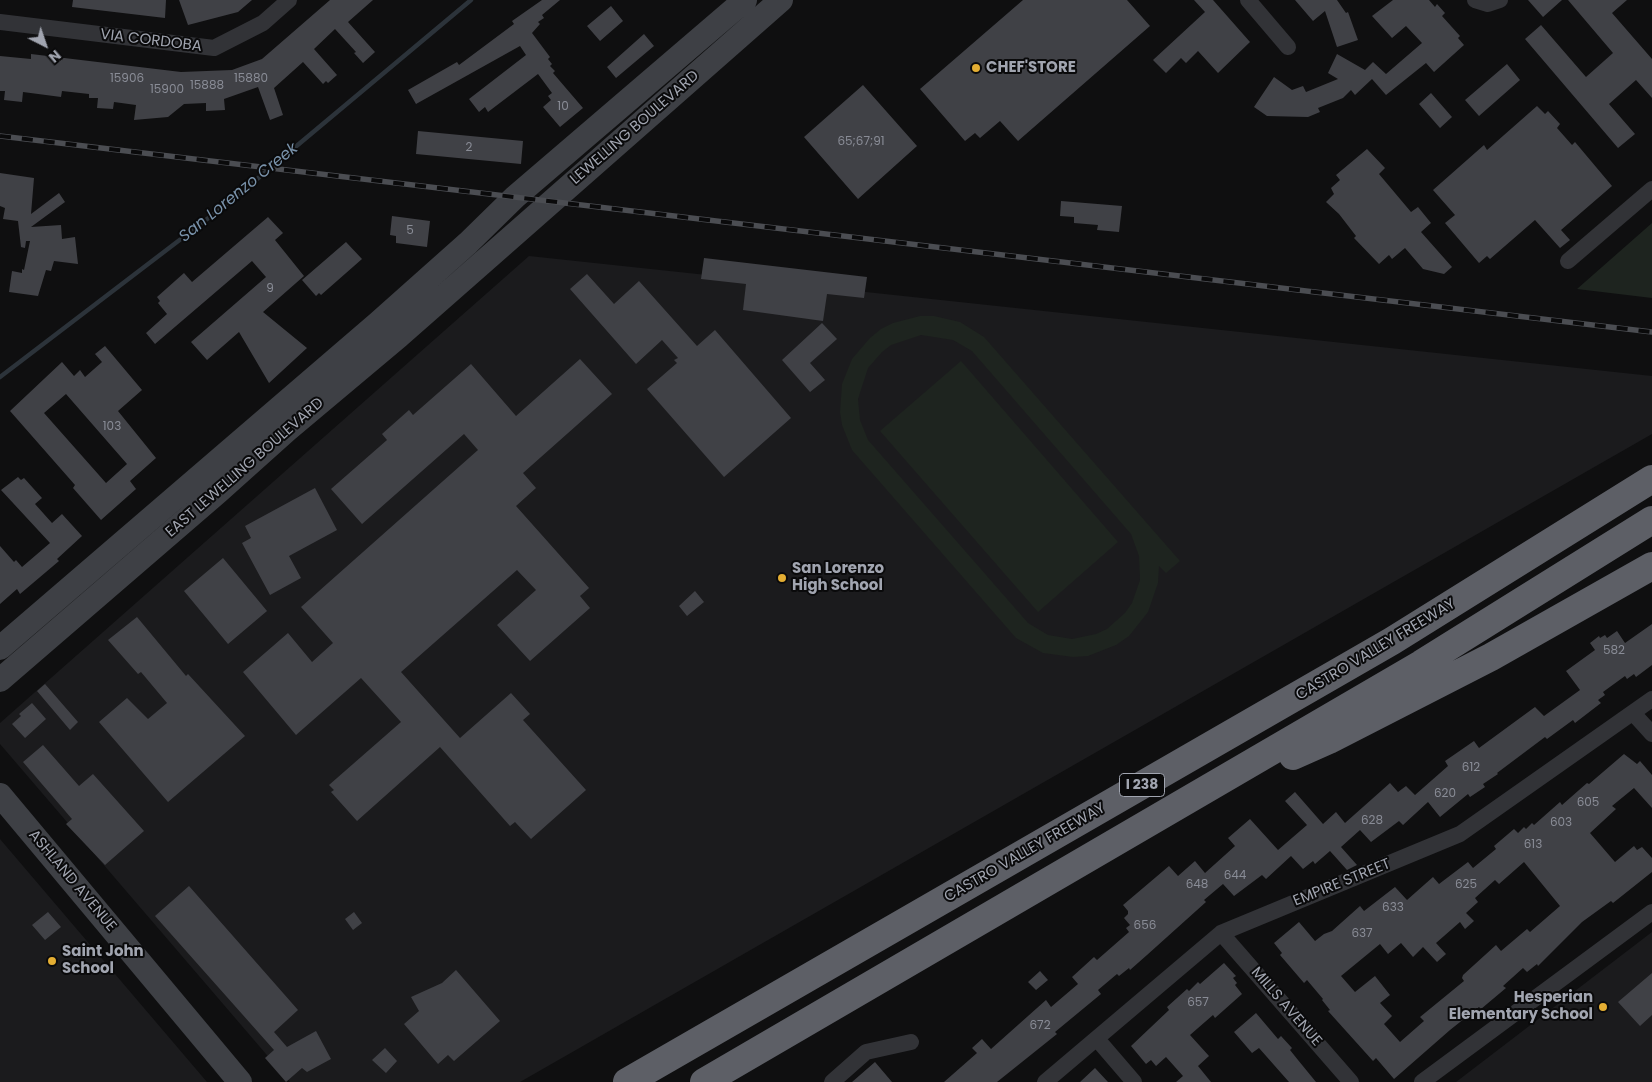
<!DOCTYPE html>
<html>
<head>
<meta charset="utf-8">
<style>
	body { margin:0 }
	#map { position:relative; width:1652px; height:1082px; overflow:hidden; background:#0f0f10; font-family:Poppins,sans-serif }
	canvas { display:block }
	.north { position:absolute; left:20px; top:20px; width:50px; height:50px; -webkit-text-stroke:4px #0a0a0b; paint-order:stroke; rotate:139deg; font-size:14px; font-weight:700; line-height:20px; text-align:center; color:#a1a5b0 }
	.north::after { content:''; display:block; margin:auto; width:18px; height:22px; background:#a1a5b0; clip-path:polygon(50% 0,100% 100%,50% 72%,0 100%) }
</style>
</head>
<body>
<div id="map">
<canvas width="1652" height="1082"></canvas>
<div class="north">N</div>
</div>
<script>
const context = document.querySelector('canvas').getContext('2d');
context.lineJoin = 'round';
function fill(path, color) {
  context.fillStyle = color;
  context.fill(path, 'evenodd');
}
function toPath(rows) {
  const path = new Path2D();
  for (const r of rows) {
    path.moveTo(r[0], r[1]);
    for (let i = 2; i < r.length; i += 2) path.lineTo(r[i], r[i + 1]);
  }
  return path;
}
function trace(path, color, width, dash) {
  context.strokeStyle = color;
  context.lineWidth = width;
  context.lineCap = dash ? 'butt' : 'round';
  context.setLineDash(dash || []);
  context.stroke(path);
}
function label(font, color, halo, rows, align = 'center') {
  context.font = font + ' Poppins,sans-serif';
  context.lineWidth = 4;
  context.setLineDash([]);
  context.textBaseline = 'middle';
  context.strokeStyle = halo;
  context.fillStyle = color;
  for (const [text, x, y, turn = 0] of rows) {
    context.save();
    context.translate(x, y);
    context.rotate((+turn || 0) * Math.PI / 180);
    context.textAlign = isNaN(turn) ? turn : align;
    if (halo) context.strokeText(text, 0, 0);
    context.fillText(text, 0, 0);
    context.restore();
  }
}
fill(toPath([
	[529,256,1652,376,1652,434,520,1082,290,1082,0,744,0,723],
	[0,839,207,1082,0,1082],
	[1652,932,1652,1082,1456,1082]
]), '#1b1b1d');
fill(toPath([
	[1652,223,1652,298,1577,289],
	[920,316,934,316,960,322,984,337,1180,561,1166,573,1159,566,1158,583,1148,612,1129,636,1116,645,1088,656,1073,657,1043,653,1016,638,852,450,842,425,840,412,842,384,852,359,870,338,881,329,893,323],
	[921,335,953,340,972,351,1131,534,1139,556,1140,580,1132,603,1125,613,1107,629,1096,634,1072,639,1048,635,1028,623,868,440,860,420,858,399,868,368,882,352,891,345],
	[961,361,1118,542,1038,612,880,431]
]), '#1e241f');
trace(toPath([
	[0,377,232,200,471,0]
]), '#2c333a', 4.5);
fill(toPath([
	[73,0,166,0,165,18,72,7],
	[179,0,252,0,238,12,188,25],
	[330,0,373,0,348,22,375,52,363,63,354,53,356,52,335,29,314,49,337,75,328,83,326,81,323,84,303,62,274,88,283,115,270,120,258,87,224,99,225,110,206,111,206,103,184,104,168,117,134,120,136,105,114,102,113,109,97,108,98,98,89,98,89,94,62,91,61,97,23,92,22,102,4,100,5,91,0,91,0,56,31,59,31,54,181,72,232,70,262,59],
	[542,0,560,0,542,15,544,18,538,22,540,24,532,33,550,57,548,59,552,64,550,66,555,71,553,73,583,108,560,127,543,107,551,100,548,96,552,93,538,74,488,112,485,107,479,112,469,99,526,55,520,46,416,104,408,90,457,62,459,65,514,24,512,21],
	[1023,0,1127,0,1150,26,1018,141,1000,121,980,138,975,133,965,141,920,89],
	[1194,0,1213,0,1250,42,1218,73,1198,51,1186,63,1181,58,1166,73,1153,60,1205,12],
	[1295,0,1337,0,1346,13,1348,12,1358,40,1337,47,1325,11,1313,21],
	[1393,0,1429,0,1435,7,1437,4,1445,13,1442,16,1460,36,1458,38,1464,45,1434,72,1426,63,1386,95,1372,79,1355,95,1351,90,1343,98,1318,108,1320,112,1308,117,1267,116,1254,107,1274,77,1292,90,1303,86,1306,92,1338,79,1328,73,1337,54,1365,70,1373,62,1386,74,1422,43,1406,26,1392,38,1372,16],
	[1528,0,1562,0,1543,17],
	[1568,0,1627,0,1612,13,1652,59,1652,98,1636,80,1609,104,1635,134,1618,148,1525,39,1541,25,1586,77,1613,53],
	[611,6,623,21,600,41,587,26],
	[644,34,654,46,616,78,607,67],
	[1507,64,1520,80,1479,116,1465,100],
	[863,85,917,146,858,199,804,137],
	[1431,93,1452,117,1440,128,1419,104],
	[1537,106,1545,114,1548,111,1560,124,1557,128,1572,145,1575,142,1612,186,1561,230,1570,240,1560,248,1535,220,1490,259,1487,256,1479,263,1445,223,1455,215,1433,190,1484,145,1487,150],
	[418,131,523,141,521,164,416,154],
	[1367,149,1385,168,1379,174,1411,212,1418,207,1431,223,1421,232,1452,267,1444,274,1423,269,1405,248,1392,259,1389,255,1379,264,1354,238,1356,236,1339,214,1326,202,1334,194,1331,188,1340,180,1336,175],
	[0,173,34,178,31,214,59,193,65,202,31,227,61,225,62,239,75,237,78,264,54,261,51,271,46,270,38,296,9,292,12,271,22,273,22,269,24,270,30,241,26,241,25,248,21,247,18,221,3,219,5,208,0,206],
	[1061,201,1122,206,1119,232,1097,230,1098,225,1074,223,1074,217,1060,216],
	[392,216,430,221,427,247,396,243,396,236,390,235],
	[268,217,283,233,275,240,304,276,263,312,307,348,269,383,239,332,207,360,191,342,266,277,252,261,155,344,146,333,167,314,158,303,160,301,157,297,184,273,192,282],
	[346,242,362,259,321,295,319,293,316,296,302,280],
	[704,258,867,277,864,298,827,294,823,321,743,310,746,284,701,279],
	[587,274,614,304,639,281,697,346,715,330,791,418,724,477,647,389,677,363,674,360,678,358,662,340,636,364,570,289],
	[822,323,837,339,810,363,825,380,810,392,782,360],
	[105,346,142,390,118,411,156,458,130,481,136,489,101,520,73,488,75,485,10,411,62,362,74,376,80,370,85,377,102,362,95,354],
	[66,394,127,464,106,483,44,413],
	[580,359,612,394,523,473,536,488,516,506,589,588,580,596,590,608,530,661,497,625,536,590,517,570,401,672,460,738,511,693,530,714,523,720,586,790,531,839,515,822,510,826,440,747,357,821,331,792,334,790,329,785,401,722,361,678,296,735,243,672,288,633,312,662,333,643,301,607,478,450,464,434,362,524,331,489,387,440,382,434,409,410,413,415,471,364,516,416],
	[18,477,21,480,24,478,42,498,35,504,52,523,62,514,82,536,57,559,59,561,20,594,17,589,0,604,0,546,14,562,16,560,22,567,50,543,1,490],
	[315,488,337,530,289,556,301,578,270,595,242,543,251,538,245,526],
	[223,558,267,611,228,644,184,591],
	[695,591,704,602,687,616,679,606],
	[137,617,186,676,188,674,245,736,168,802,99,722,127,698,148,719,167,703,141,672,138,674,108,640],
	[1652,624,1652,665,1636,677,1634,674,1627,679,1625,676,1603,692,1605,695,1598,700,1601,703,1575,723,1573,720,1547,739,1545,737,1497,773,1498,774,1483,784,1485,787,1470,797,1468,794,1440,817,1428,802,1403,825,1399,821,1371,842,1360,830,1341,847,1357,865,1347,870,1330,851,1315,864,1313,861,1303,869,1291,856,1266,879,1262,875,1234,896,1223,884,1204,900,1206,902,1147,955,1130,970,1129,968,1119,976,1117,974,1098,990,1101,994,1055,1032,1057,1034,997,1082,944,1082,977,1053,972,1048,982,1039,991,1049,1046,1000,1051,1007,1078,984,1072,977,1094,957,1097,960,1129,932,1126,928,1130,925,1124,918,1128,914,1128,911,1123,905,1169,866,1178,876,1195,861,1205,873,1235,846,1228,838,1250,819,1278,850,1307,825,1285,801,1295,792,1323,824,1336,812,1345,823,1390,783,1398,792,1406,786,1415,795,1448,766,1445,761,1474,741,1479,748,1535,707,1544,716,1580,690,1566,671,1595,650,1590,643,1599,636,1600,638,1605,635,1607,638,1617,631,1625,643],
	[45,684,78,722,70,730,37,691],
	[32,703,46,719,25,738,12,724,21,716,19,714],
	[43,745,79,786,93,774,144,831,105,865,66,824,72,819,23,762],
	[1624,754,1637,764,1640,761,1652,775,1652,808,1634,788,1612,806,1616,809,1590,833,1615,862,1634,846,1637,850,1642,847,1652,858,1652,872,1613,903,1611,901,1582,922,1538,966,1537,964,1527,972,1523,968,1503,986,1506,988,1481,1009,1479,1007,1450,1030,1394,1079,1376,1058,1373,1061,1328,1011,1330,1010,1322,1000,1323,999,1307,980,1304,983,1280,955,1282,953,1274,943,1299,922,1315,941,1324,934,1332,931,1360,906,1364,911,1395,887,1407,900,1433,877,1439,884,1468,862,1473,868,1496,849,1494,846,1514,829,1518,833,1524,827,1526,829,1532,823,1534,825,1560,802,1562,805,1587,783,1589,784],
	[1524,862,1560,906,1530,932,1527,929,1501,951,1496,945,1463,975,1462,978,1464,981,1420,1017,1424,1021,1400,1042,1384,1024,1392,1016,1380,1003,1390,995,1375,976,1355,992,1341,976,1380,944,1388,954,1401,943,1413,957,1423,947,1437,962,1446,954,1436,943,1460,922,1465,929,1474,921,1466,913,1478,902,1475,898,1495,880,1499,884],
	[189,886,298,1010,274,1032,287,1047,316,1031,331,1059,307,1072,302,1068,286,1082,265,1058,274,1050,155,916],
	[48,912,61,927,45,940,32,925],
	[354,912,362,923,353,930,345,919],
	[1224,963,1236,976,1233,978,1237,983,1235,985,1242,994,1215,1018,1213,1015,1190,1035,1209,1056,1198,1066,1211,1082,1176,1082,1183,1076,1166,1057,1156,1066,1151,1060,1146,1064,1131,1046,1169,1010,1167,1007,1187,989,1189,991,1198,982,1200,984],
	[456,970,500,1021,454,1061,448,1055,438,1064,404,1024,419,1011,411,997,442,983],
	[1040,971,1048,980,1036,990,1028,982],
	[1652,973,1652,1015,1640,1026,1618,1002],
	[1256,1013,1278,1039,1281,1036,1292,1048,1290,1050,1298,1060,1316,1082,1289,1082,1259,1048,1252,1053,1234,1032],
	[385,1048,397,1061,386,1073,372,1060],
	[875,1062,892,1082,852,1082],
	[1095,1068,1108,1082,1080,1082]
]), '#404146');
trace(toPath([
	[1248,0,1288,47],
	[1475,0,1488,4,1500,0],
	[0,22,214,48,263,23,289,0],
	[1568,261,1652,189],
	[1633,713,1652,734],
	[1221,933,1351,1082],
	[1097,1039,1134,1082],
	[832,1082,866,1052,911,1042],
	[1045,1082,1221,933,1460,834,1652,699],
	[1422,1082,1652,912]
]), '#323337', 16);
trace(toPath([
	[0,648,378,323,468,243,515,197,745,0],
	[0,680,218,492,287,430,399,336,781,0],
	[0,795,240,1082]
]), '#3e4045', 24);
trace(toPath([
	[1293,756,1329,740,1491,657,1652,566],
	[627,1082,1392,641,1652,479],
	[704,1082,1421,664,1652,520]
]), '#5d5f66', 28);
const rail = toPath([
	[0,136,1652,332]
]);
trace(rail, '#4b4d52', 5.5);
trace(rail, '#0a0a0b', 4, [11]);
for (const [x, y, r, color] of [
	[976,68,5,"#e4ae33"],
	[782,578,5,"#e4ae33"],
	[52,961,5,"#e4ae33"],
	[1603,1007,5,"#e4ae33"]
]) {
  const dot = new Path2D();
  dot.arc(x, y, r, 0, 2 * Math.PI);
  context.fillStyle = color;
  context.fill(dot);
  trace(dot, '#0a0a0b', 2);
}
label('12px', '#898c96', null, [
	["15906",127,79],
	["15880",251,79],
	["15888",207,86],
	["15900",167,90],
	["10",563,107],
	["65;67;91",861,142],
	["2",469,148],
	["5",410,231],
	["9",270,289],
	["103",112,427],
	["582",1614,651],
	["612",1471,768],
	["620",1445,794],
	["605",1588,803],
	["628",1372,821],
	["603",1561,823],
	["613",1533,845],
	["644",1235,876],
	["648",1197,885],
	["625",1466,885],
	["633",1393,908],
	["656",1145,926],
	["637",1362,934],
	["657",1198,1003],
	["672",1040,1026]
]);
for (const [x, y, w] of [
	[1142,785,45]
]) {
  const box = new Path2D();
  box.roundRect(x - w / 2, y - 11.5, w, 23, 4);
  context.fillStyle = '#0a0a0b';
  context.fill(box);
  trace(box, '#a1a5b0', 1);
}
label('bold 14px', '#a1a5b0', null, [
	["I 238",1142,785]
]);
label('15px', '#a1a5b0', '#0a0a0b', [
	["VIA CORDOBA",151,41,7],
	["LEWELLING BOULEVARD",635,128,-41],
	["EAST LEWELLING BOULEVARD",245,468,-41],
	["CASTRO VALLEY FREEWAY",1376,650,-31],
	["CASTRO VALLEY FREEWAY",1025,853,-30],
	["ASHLAND AVENUE",72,881,50],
	["EMPIRE STREET",1342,883,-22],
	["MILLS AVENUE",1286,1007,49]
]);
label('bold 15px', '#a1a5b0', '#0a0a0b', [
	["CHEF'STORE",986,68],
	["San Lorenzo",792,569],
	["High School",792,586],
	["Saint John",62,952],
	["School",62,969],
	["Hesperian",1593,998,"right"],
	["Elementary School",1593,1015,"right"]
], 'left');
label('italic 16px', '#7992aa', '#0a0a0b', [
	["San Lorenzo Creek",239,193,-39]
]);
</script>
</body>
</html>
